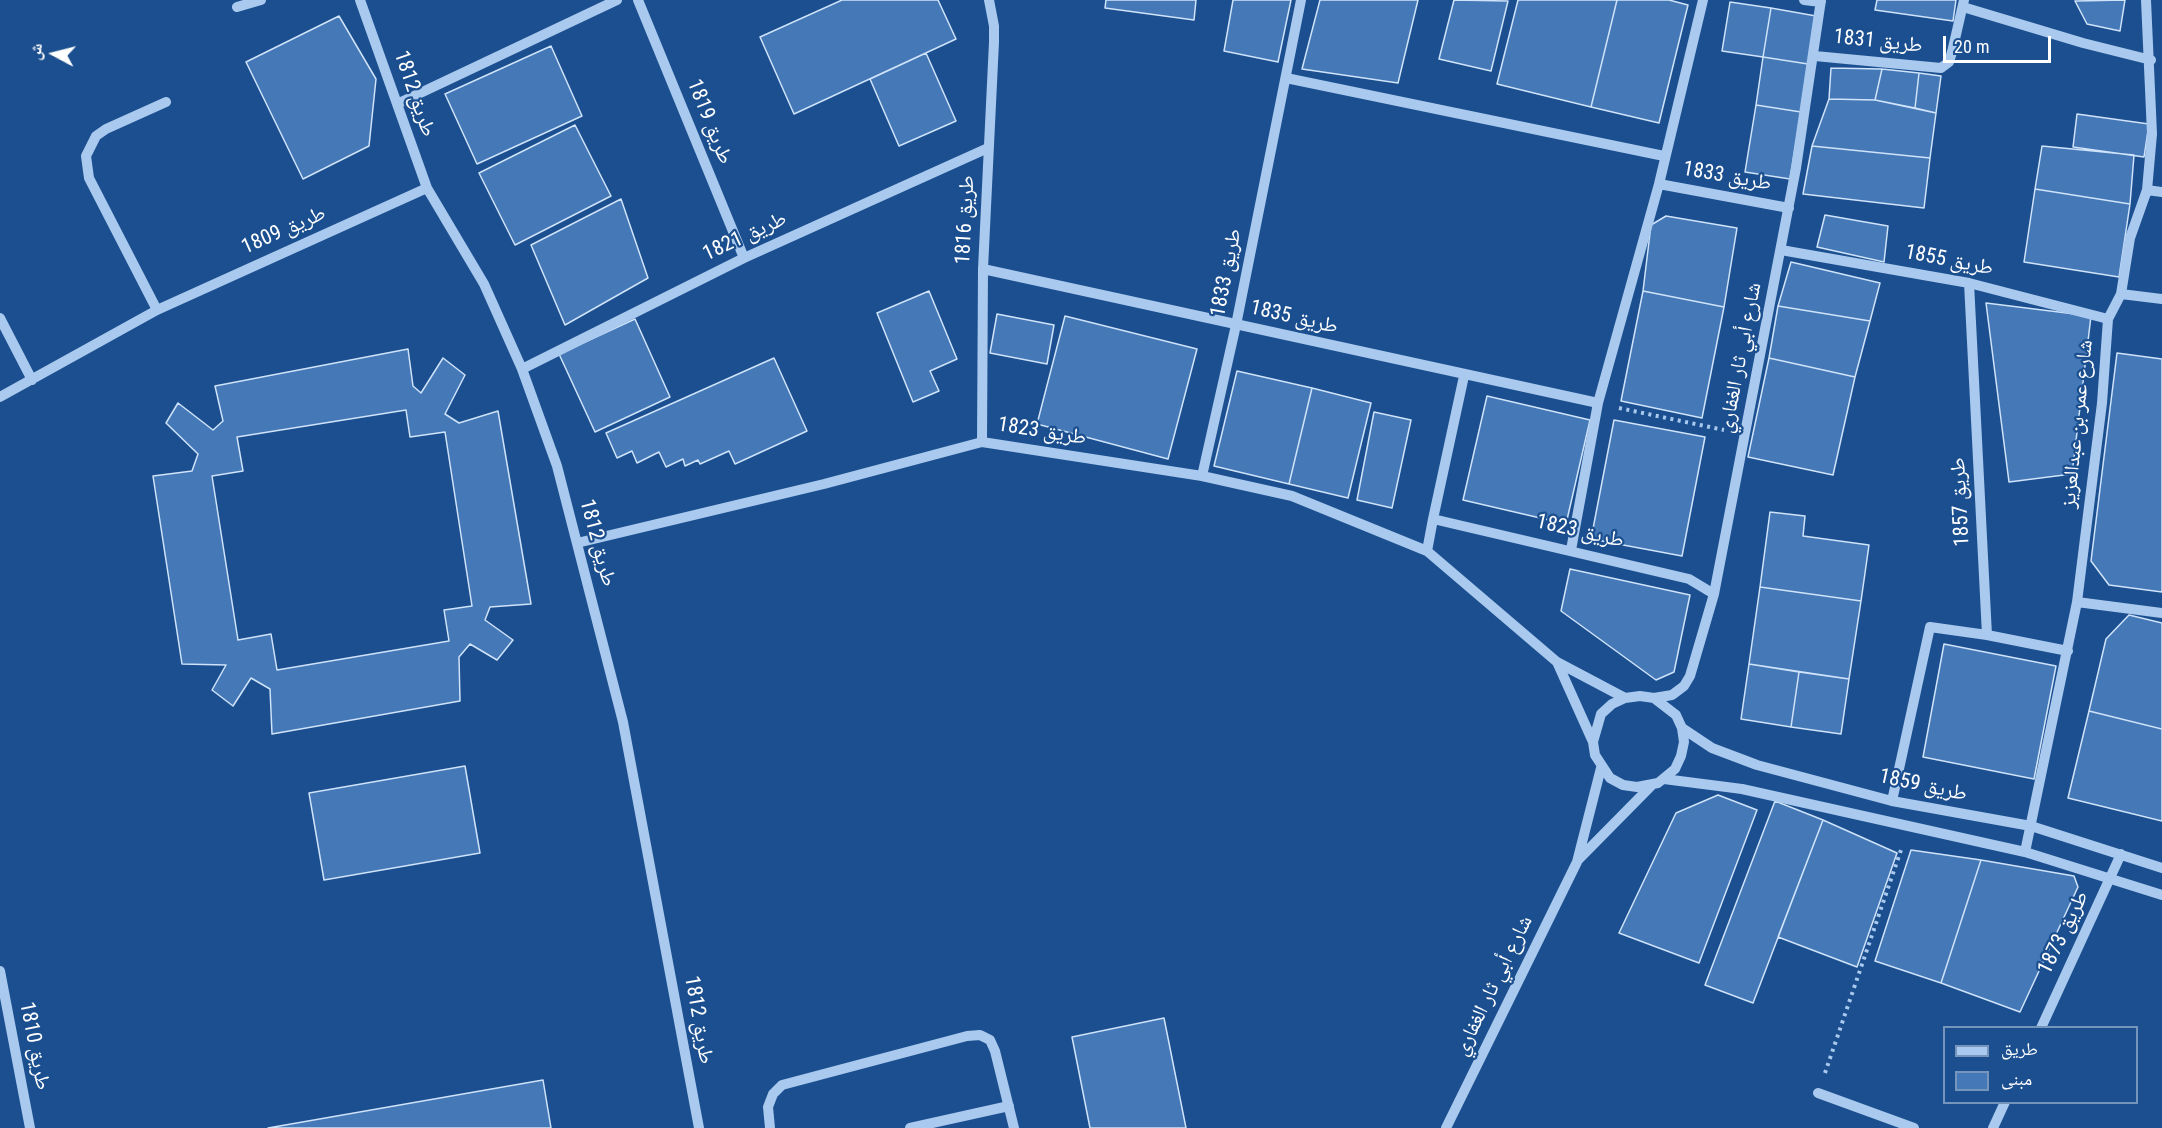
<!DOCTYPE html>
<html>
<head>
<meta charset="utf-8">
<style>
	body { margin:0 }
	#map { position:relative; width:2162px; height:1128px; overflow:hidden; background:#1b4f8f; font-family:"Roboto Condensed","Noto Naskh Arabic",sans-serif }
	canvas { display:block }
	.legend { position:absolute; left:1943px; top:1026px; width:195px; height:78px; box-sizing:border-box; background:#1b4f8f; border:2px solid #7695bc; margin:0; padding:8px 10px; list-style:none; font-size:18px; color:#fff }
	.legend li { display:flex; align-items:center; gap:12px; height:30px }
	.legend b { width:30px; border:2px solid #7695bc }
	.north { position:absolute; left:24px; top:24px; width:60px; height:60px; -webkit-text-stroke:4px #1b4f8f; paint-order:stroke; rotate:277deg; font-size:16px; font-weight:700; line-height:24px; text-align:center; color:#fff }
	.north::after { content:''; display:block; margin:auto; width:21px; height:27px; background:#fff; clip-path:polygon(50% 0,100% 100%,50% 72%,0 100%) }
	.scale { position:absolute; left:1943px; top:36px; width:108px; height:27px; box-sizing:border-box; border:3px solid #fff; border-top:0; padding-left:8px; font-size:18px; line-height:21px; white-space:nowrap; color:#fff; -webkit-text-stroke:4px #1b4f8f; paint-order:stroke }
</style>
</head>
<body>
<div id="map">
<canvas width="2162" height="1128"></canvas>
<ul class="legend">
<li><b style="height:8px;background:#a9c9ee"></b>طريق</li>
<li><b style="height:16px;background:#4478b7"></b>مبنى</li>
</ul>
<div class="north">ش</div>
<div class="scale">20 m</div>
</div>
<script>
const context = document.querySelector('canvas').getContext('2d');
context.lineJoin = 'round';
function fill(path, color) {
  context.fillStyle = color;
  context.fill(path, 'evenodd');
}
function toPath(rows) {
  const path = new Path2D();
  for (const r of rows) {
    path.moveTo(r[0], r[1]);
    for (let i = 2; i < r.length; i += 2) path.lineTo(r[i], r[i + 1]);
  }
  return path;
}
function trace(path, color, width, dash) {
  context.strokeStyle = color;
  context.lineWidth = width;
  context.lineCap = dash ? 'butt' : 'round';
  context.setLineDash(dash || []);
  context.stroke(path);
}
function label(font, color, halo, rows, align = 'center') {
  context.font = font + ' "Roboto Condensed","Noto Naskh Arabic",sans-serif';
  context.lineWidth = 4.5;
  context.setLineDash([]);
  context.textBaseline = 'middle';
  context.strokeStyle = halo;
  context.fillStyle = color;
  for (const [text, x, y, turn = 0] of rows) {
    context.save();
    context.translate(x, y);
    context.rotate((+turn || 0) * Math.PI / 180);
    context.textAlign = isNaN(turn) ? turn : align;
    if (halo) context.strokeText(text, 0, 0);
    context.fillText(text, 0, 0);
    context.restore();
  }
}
const building = toPath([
	[842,0,938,0,956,39,794,114,760,37,842,0],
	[1106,0,1196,0,1194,20,1105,8,1106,0],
	[1233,0,1291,0,1278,62,1224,51,1233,0],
	[1320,0,1418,0,1398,83,1302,69,1320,0],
	[1454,0,1508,1,1491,71,1439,59,1454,0],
	[1518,0,1617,0,1591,107,1497,84,1518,0],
	[1617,0,1669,0,1688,5,1659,123,1591,107,1617,0],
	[1877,0,1956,0,1953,21,1875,10,1877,0],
	[2125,0,2120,31,2087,24,2075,1,2125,0],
	[1730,2,1771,8,1763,57,1722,51,1730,2],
	[1771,8,1816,16,1808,64,1763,57,1771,8],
	[339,16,376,79,369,146,303,179,246,62,339,16],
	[551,46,582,116,477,164,445,94,551,46],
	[926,53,956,121,899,146,870,79,926,53],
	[1763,57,1808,64,1801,112,1756,105,1763,57],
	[1831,68,1882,69,1875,100,1829,99,1831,68],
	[1882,69,1919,73,1915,108,1875,100,1882,69],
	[1919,73,1941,76,1936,113,1915,108,1919,73],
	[1829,99,1875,100,1936,113,1930,158,1812,146,1829,99],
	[1756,105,1801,112,1790,179,1745,172,1756,105],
	[2077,114,2149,124,2144,157,2073,147,2077,114],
	[575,125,611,196,515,245,479,173,575,125],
	[1812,146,1930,158,1924,208,1803,194,1812,146],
	[2042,146,2134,155,2130,204,2035,189,2042,146],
	[2035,189,2130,204,2119,277,2024,262,2035,189],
	[621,199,648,278,565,325,531,245,621,199],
	[1825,215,1888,226,1884,262,1817,247,1825,215],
	[1666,216,1737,228,1724,307,1643,291,1651,225,1666,216],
	[1791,262,1880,283,1870,321,1778,306,1791,262],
	[929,291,957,359,930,371,939,391,913,402,877,313,929,291],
	[1643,291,1724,307,1702,418,1621,401,1643,291],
	[1986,303,2091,316,2072,474,2009,482,1986,303],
	[1778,306,1870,321,1855,377,1769,358,1778,306],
	[997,314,1054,325,1047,364,990,353,997,314],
	[1065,316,1197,349,1168,459,1037,424,1065,316],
	[635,319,670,397,595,432,559,354,635,319],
	[408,349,413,386,421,393,443,358,465,375,445,414,459,423,498,411,531,604,490,607,485,620,513,640,497,660,470,644,459,657,460,701,272,734,270,689,251,678,233,706,212,690,226,665,182,664,153,476,192,471,198,454,166,423,178,403,213,430,223,421,215,386,408,349],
	[406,410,410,437,445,432,472,606,444,610,449,641,277,670,271,634,238,640,212,476,243,471,237,437,406,410],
	[2117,353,2162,359,2162,592,2109,585,2091,561,2117,353],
	[774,358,807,431,735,464,729,451,700,464,698,460,685,466,683,459,666,467,659,452,637,463,632,451,617,458,606,433,774,358],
	[1769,358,1855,377,1833,475,1748,457,1769,358],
	[1237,371,1312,388,1289,484,1214,466,1237,371],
	[1312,388,1371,403,1348,498,1289,484,1312,388],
	[1487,396,1590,420,1566,524,1463,500,1487,396],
	[1374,412,1411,420,1392,508,1357,500,1374,412],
	[1614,420,1705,437,1682,556,1591,539,1614,420],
	[1770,512,1805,516,1803,536,1869,545,1861,601,1760,587,1770,512],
	[1570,569,1690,595,1674,672,1656,680,1561,611,1570,569],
	[1760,587,1861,601,1849,679,1749,664,1760,587],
	[2129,615,2162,623,2162,729,2089,711,2106,639,2129,615],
	[1944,644,2056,666,2034,779,1923,757,1944,644],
	[1749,664,1799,672,1791,727,1741,719,1749,664],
	[1799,672,1849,679,1841,734,1791,727,1799,672],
	[2089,711,2162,729,2162,821,2068,798,2089,711],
	[465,766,480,853,324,880,309,793,465,766],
	[1718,795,1757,810,1699,963,1619,933,1676,813,1718,795],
	[1775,801,1823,820,1753,1003,1705,985,1775,801],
	[1823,820,1897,853,1857,967,1778,937,1823,820],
	[1911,850,1981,860,1941,983,1875,961,1911,850],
	[1981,860,2074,876,2078,887,2020,1012,1941,983,1981,860],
	[1164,1018,1186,1128,1090,1128,1072,1037,1164,1018],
	[543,1080,551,1128,268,1128,543,1080]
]);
fill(building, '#4478b7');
trace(building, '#cfe3fa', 1.5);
trace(toPath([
	[1619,408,1724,430],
	[1825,1073,1902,847]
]), '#a9c9ee', 4, [3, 4.5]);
trace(toPath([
	[360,0,427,188,484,284,522,369,557,466,623,722,699,1128],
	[638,0,744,258],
	[1804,0,1821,2],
	[237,7,261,0],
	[1963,7,2083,43,2151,60],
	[1815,56,1941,68,1949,62,1952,52,1964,0],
	[1286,78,1664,156],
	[397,104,617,0],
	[1659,184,1789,208],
	[2147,190,2162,192],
	[1781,250,1969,283,2108,319],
	[983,269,1598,403],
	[1969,283,1987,635,2068,651],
	[2121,294,2162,299],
	[157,310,89,178,86,156,96,136,106,129,166,102],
	[0,318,32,380],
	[522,369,744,258,988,148],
	[0,397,157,310,427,188],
	[982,442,983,269,994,42,994,26,989,0],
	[1202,476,1236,325,1301,0],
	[1433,519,1464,376],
	[577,543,824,484,982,442,1202,476,1292,496,1427,551,1557,662,1625,698],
	[1571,550,1598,403,1659,184,1703,0],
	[1427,551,1433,519,1689,579,1714,594],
	[2077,602,2162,613],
	[1557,662,1593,742,1595,755,1610,778,1623,785,1637,787,1658,783,1675,769,1681,756,1684,742,1682,728,1676,715,1654,698,1640,696,1625,698,1612,704,1601,714,1593,742],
	[1654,698,1672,695,1684,686,1690,676,1714,594,1796,168,1821,0],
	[1682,728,1712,748,1757,765,1892,801,2031,826,2162,868],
	[1664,779,1742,789,2025,852,2162,895],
	[1892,801,1930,627,1987,635],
	[2025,852,2077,602,2102,403,2108,319,2121,294,2130,238,2147,190,2152,134,2146,0],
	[1579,859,1651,786],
	[0,971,30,1128],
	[2041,1028,2121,854],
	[1818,1093,1914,1128],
	[770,1128,768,1107,773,1094,782,1085,967,1036,980,1035,990,1040,995,1051,1014,1128],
	[910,1128,1009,1106],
	[1446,1128,1577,862,1601,768],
	[1993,1128,2005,1102]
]), '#a9c9ee', 10);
label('21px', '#fff', '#1b4f8f', [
	["طريق 1831",1878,42,6],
	["طريق 1812",414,94,71],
	["طريق 1819",709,122,68],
	["طريق 1833",1727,177,10],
	["طريق 1816",966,220,-87],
	["طريق 1809",284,231,-24],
	["طريق 1821",745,237,-25],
	["طريق 1855",1949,261,11],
	["طريق 1833",1227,273,-79],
	["طريق 1835",1294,318,13],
	["شارع أبي ثار الغفاري",1741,358,-79],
	["شارع عمر بن عبدالعزيز",2078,424,-84],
	["طريق 1823",1042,432,9],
	["طريق 1857",1961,502,-93],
	["طريق 1823",1580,532,13],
	["طريق 1812",597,543,75],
	["طريق 1859",1923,786,12],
	["طريق 1873",2064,933,-64],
	["شارع أبي ثار الغفاري",1494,986,-64],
	["طريق 1812",698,1020,80],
	["طريق 1810",34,1046,79]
]);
</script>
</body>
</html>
